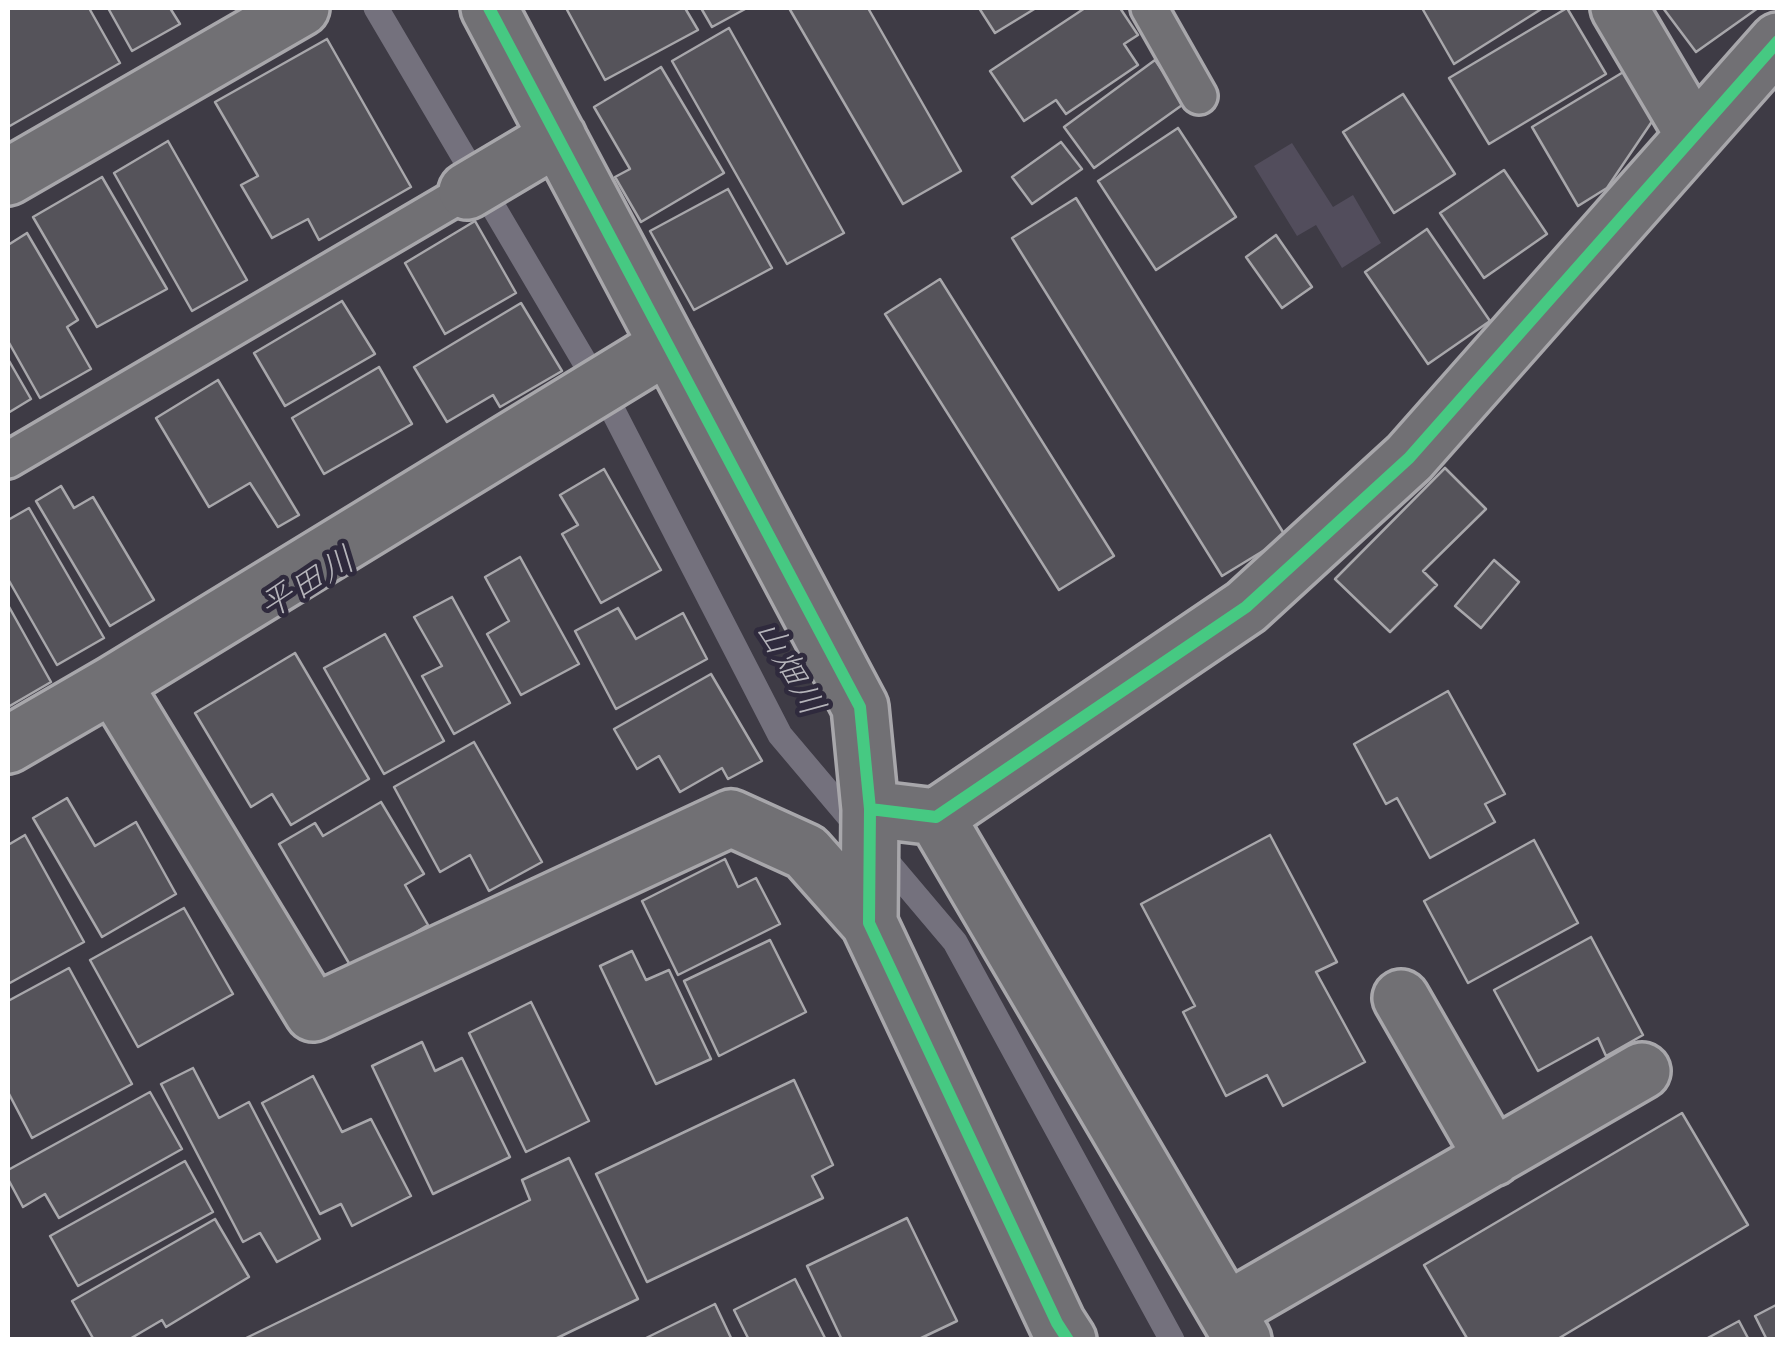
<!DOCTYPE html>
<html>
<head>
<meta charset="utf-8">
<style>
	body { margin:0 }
	#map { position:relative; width:1785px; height:1347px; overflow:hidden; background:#3e3b45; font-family:"Architects Daughter",sans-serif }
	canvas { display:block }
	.frame { position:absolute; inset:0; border:10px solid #fff; pointer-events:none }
</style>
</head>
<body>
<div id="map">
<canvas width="1785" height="1347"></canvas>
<div class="frame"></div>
</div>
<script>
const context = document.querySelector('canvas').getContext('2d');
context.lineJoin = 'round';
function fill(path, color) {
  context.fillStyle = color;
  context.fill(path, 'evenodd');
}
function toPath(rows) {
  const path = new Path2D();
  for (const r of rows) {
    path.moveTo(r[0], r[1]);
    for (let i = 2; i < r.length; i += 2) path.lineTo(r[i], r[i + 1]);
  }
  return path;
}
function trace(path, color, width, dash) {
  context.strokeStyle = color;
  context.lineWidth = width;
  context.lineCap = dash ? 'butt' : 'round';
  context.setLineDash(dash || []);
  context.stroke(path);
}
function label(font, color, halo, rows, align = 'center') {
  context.font = font + ' "Architects Daughter","Klee One",sans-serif';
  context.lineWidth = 9;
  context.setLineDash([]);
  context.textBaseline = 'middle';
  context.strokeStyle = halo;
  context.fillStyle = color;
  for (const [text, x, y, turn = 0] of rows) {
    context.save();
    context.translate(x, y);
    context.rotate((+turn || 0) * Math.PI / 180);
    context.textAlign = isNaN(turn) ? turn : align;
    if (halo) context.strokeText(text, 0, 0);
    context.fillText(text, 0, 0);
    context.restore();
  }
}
fill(toPath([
	[1292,143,1333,207,1353,195,1381,243,1342,268,1316,225,1297,236,1254,166]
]), '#524d5c');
trace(toPath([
	[376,8,610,405,780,735,955,942,1172,1340]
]), '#74717d', 25);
const building = toPath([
	[8,8,89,8,120,63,8,127,8,8],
	[108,8,170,8,180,24,132,51,108,8],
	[566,8,685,8,698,30,605,80,566,8],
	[701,8,747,8,712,27,701,8],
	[789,8,868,8,961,171,903,204,789,8],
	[979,8,1036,8,995,33,979,8],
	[1085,8,1120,8,1138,35,1124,44,1138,65,1066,114,1056,100,1024,121,990,71,1085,8],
	[1422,8,1543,8,1454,64,1422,8],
	[1567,8,1606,74,1489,144,1449,78,1567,8],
	[1663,8,1758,8,1696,52,1663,8],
	[729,28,844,233,787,264,672,61,729,28],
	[327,39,411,187,319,240,308,219,272,238,241,185,258,176,215,102,327,39],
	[1155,60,1185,103,1094,168,1064,127,1155,60],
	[661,67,724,173,641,222,615,177,630,169,594,107,661,67],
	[1625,71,1653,120,1607,188,1578,206,1532,127,1625,71],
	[1403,94,1455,174,1394,213,1343,132,1403,94],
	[1178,128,1236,217,1156,270,1098,181,1178,128],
	[168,141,247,280,192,311,114,173,168,141],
	[1061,142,1082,169,1032,204,1012,177,1061,142],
	[1504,170,1547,234,1484,278,1440,213,1504,170],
	[102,177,167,289,97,327,33,217,102,177],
	[728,189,772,268,694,310,650,231,728,189],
	[1076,198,1286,537,1222,576,1012,238,1076,198],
	[475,221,516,293,445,334,405,263,475,221],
	[1427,229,1490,321,1428,364,1365,272,1427,229],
	[27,233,78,320,67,327,91,369,40,398,8,341,8,245,27,233],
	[1276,235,1312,287,1282,308,1246,257,1276,235],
	[940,279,1114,556,1059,590,885,314,940,279],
	[342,301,375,354,285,406,254,353,342,301],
	[521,303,562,371,500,407,493,395,447,422,414,367,521,303],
	[8,359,31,399,8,413,8,359],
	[379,367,412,424,324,474,292,418,379,367],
	[218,380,299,515,278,527,250,483,209,507,156,418,218,380],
	[1445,468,1486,509,1423,571,1437,585,1390,632,1335,579,1445,468],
	[604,469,661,570,601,603,562,534,578,525,560,495,604,469],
	[61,486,74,508,93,497,154,600,110,626,36,501,61,486],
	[29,508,104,638,57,665,8,579,8,520,29,508],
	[520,557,579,664,521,695,487,634,509,621,485,577,520,557],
	[1494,560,1519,582,1481,628,1455,606,1494,560],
	[452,597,510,703,454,734,422,676,442,666,414,617,452,597],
	[8,605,51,682,8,707,8,605],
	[618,608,636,639,683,613,707,659,616,709,575,631,618,608],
	[385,634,444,741,384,774,324,668,385,634],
	[295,653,369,779,291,825,272,794,251,807,195,713,295,653],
	[711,674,762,761,728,779,722,768,680,792,659,756,637,769,614,729,711,674],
	[1448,691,1505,794,1485,804,1495,822,1430,858,1397,798,1386,804,1354,744,1448,691],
	[474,742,542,862,489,891,470,855,440,872,394,787,474,742],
	[67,798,95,846,136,822,176,894,102,937,33,818,67,798],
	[381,802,424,874,405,885,428,925,353,970,279,844,315,823,323,836,381,802],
	[25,835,84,942,8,984,8,845,25,835],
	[1270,835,1337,962,1316,972,1365,1062,1283,1106,1267,1075,1226,1096,1183,1012,1195,1006,1141,904,1270,835],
	[1534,840,1578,923,1468,983,1424,901,1534,840],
	[725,859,738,887,756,878,780,924,678,975,642,901,725,859],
	[184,908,233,994,138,1047,90,960,184,908],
	[1591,937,1643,1035,1606,1056,1598,1038,1538,1071,1494,990,1591,937],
	[770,940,806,1012,719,1056,684,981,770,940],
	[632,951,646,980,669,970,711,1059,656,1084,600,966,632,951],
	[69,968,132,1084,32,1138,8,1092,8,1001,69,968],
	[531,1002,589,1121,526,1152,469,1033,531,1002],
	[422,1042,435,1071,462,1058,510,1157,433,1194,372,1066,422,1042],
	[193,1068,219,1118,249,1102,320,1239,277,1262,260,1233,243,1242,161,1084,193,1068],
	[313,1076,342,1132,371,1119,411,1196,352,1226,341,1204,320,1214,262,1103,313,1076],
	[794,1080,833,1165,812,1176,823,1198,647,1282,596,1174,794,1080],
	[150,1092,182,1149,59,1218,45,1194,23,1207,8,1179,8,1170,150,1092],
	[1682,1113,1748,1225,1556,1340,1468,1340,1424,1265,1682,1113],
	[569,1158,638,1299,553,1340,242,1340,530,1200,522,1180,569,1158],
	[185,1161,213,1212,78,1286,50,1236,185,1161],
	[907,1218,957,1321,917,1340,842,1340,807,1266,907,1218],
	[215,1219,249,1277,166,1327,162,1320,128,1340,94,1340,72,1301,215,1219],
	[795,1279,826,1340,749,1340,734,1310,795,1279],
	[715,1304,732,1340,642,1340,715,1304],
	[1778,1304,1778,1340,1767,1340,1755,1316,1778,1304],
	[1739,1321,1749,1340,1704,1340,1739,1321]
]);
fill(building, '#55535a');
trace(building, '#a8a7ab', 2.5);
const lane = toPath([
	[1149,8,1199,96],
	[8,460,467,191]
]);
const street = toPath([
	[489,8,860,707,870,809,869,923,1057,1323,1068,1340],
	[1619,8,1694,135],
	[8,177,301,8],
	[467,191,558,137],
	[113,684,313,1013,731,818,806,852,869,923],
	[8,745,113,684,668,345],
	[870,809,936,817,1246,607,1409,458,1778,41],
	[936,817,1243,1340],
	[1401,998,1493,1158],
	[1226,1311,1642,1071]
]);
trace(lane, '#a8a7ab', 42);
trace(street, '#a8a7ab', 62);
trace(lane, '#717074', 35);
trace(street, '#717074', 55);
trace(toPath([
	[489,8,860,707,870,809,869,923,1057,1323,1068,1340],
	[870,809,936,817,1246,607,1409,458,1778,41]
]), '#46c982', 12);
label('italic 35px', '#b5b4ba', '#2f2a3d', [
	["平田川",309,586,-31],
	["山畑川",787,669,61]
]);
</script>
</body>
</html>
